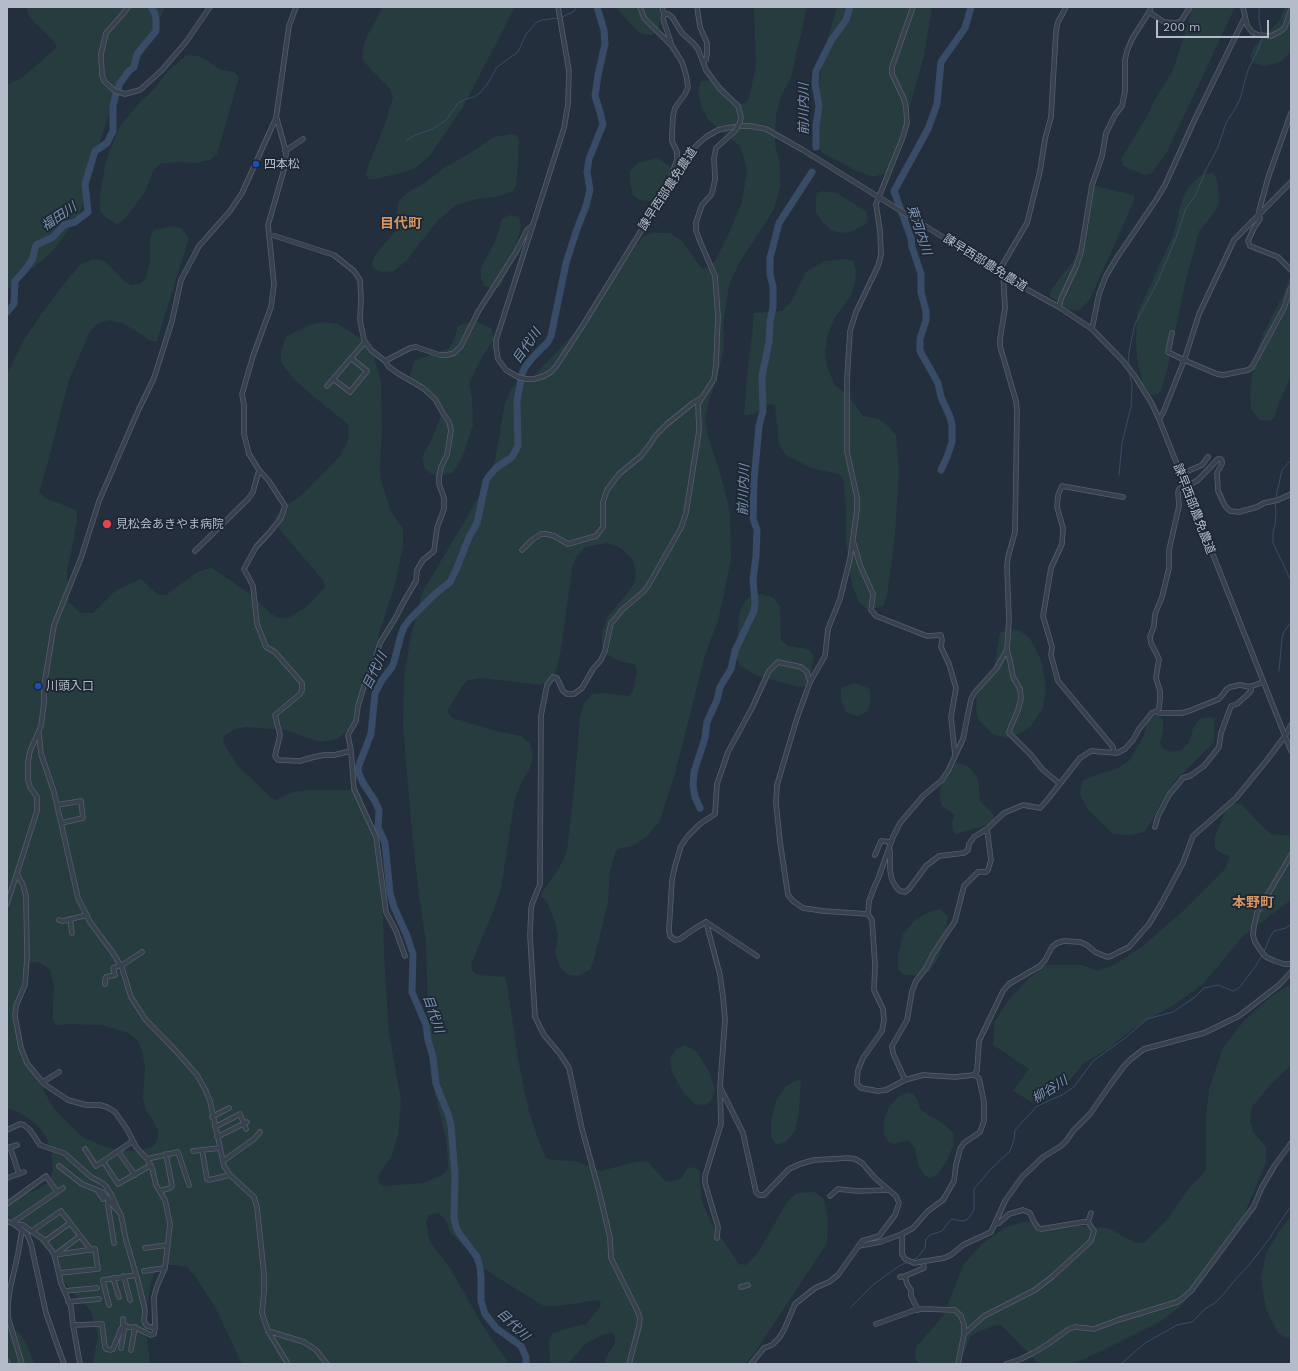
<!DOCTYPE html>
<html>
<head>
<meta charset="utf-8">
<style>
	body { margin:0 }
	#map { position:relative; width:1298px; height:1371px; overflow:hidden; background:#242f3e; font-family:"Work Sans",sans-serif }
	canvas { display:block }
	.frame { position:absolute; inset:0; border:8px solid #b4bcc9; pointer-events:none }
	.scale { position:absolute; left:1156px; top:20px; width:113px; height:18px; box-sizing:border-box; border:2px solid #b4bcc9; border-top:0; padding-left:5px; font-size:12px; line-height:14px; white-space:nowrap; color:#b4bcc9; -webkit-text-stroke:3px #1d2633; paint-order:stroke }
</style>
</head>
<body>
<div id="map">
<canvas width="1298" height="1371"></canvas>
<div class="frame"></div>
<div class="scale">200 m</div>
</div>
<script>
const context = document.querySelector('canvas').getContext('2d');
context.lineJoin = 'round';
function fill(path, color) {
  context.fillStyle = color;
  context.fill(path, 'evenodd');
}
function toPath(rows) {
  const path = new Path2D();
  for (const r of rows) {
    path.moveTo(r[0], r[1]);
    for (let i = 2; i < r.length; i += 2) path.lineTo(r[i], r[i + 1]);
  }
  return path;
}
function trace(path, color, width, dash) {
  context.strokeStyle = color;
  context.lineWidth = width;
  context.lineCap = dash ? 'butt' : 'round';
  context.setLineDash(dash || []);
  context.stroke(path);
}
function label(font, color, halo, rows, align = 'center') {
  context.font = font + ' "Work Sans","Noto Sans JP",sans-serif';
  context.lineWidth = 3.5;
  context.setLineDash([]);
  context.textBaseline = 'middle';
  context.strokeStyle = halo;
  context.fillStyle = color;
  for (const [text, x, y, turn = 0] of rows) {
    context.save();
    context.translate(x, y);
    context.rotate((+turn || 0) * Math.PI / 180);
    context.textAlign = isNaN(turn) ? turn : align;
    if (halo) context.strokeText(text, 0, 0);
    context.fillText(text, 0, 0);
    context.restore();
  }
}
fill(toPath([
	[27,7,165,7,150,42,135,68,114,99,101,138,93,172,79,215,54,250,7,290,7,85,23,77,57,47,51,38,34,22,27,12],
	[383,7,515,7,463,107,429,157,414,169,397,174,369,180,366,174,368,167,385,124,393,97,389,88,366,64,362,58,363,49,366,38],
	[615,7,661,7,658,33,651,35,639,33],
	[754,7,807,7,791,78,781,96,776,116,775,144,780,164,780,186,774,209,738,265,729,285,723,324,724,348,717,378,709,401,705,419,708,436,721,476,730,512,731,560,718,621,705,655,675,773,660,821,646,837,632,846,618,849,615,853,610,871,608,902,595,956,590,970,577,976,569,975,560,968,555,952,558,935,555,922,547,902,541,896,542,891,548,884,562,863,567,850,573,800,580,718,584,703,592,694,605,693,629,696,633,691,637,670,634,664,619,661,607,655,602,646,602,632,608,616,627,594,635,581,636,571,632,558,619,547,607,543,585,547,576,557,572,568,562,643,557,669,550,681,540,685,481,678,468,680,462,686,447,712,453,718,496,731,521,736,530,743,533,757,530,768,522,782,515,798,501,888,494,909,471,965,473,972,478,975,505,977,507,984,518,1059,529,1112,541,1147,546,1158,553,1160,576,1161,601,1171,630,1163,642,1161,648,1162,665,1181,671,1182,682,1178,687,1169,691,1167,699,1169,702,1202,712,1224,739,1264,746,1265,758,1253,787,1202,797,1193,815,1192,824,1199,828,1221,827,1243,756,1351,745,1364,604,1364,606,1357,615,1343,615,1336,612,1332,602,1335,586,1343,568,1364,550,1364,549,1342,552,1334,568,1328,586,1324,600,1307,601,1302,598,1300,558,1306,544,1306,519,1291,480,1266,472,1254,451,1234,446,1221,439,1213,429,1215,426,1222,430,1242,450,1268,483,1326,509,1364,242,1364,215,1307,195,1276,187,1267,177,1265,165,1265,156,1270,151,1282,145,1320,150,1364,93,1364,98,1335,91,1311,69,1288,59,1274,56,1258,34,1237,15,1225,10,1219,7,1213,7,1203,9,1200,38,1189,49,1182,53,1170,51,1149,45,1135,35,1123,18,1112,7,1108,7,374,24,340,42,313,63,285,80,265,92,259,105,261,123,280,131,285,139,284,146,278,150,260,150,238,154,230,172,226,181,228,189,238,157,341,150,341,141,334,122,323,109,320,99,323,90,331,69,380,47,465,39,492,45,498,69,507,77,511,77,522,67,572,69,602,80,613,93,613,116,590,141,579,158,595,166,595,196,573,206,569,212,568,250,594,266,609,277,618,288,618,306,607,325,587,323,580,276,525,275,517,281,509,302,495,341,455,349,437,348,424,314,397,294,379,281,363,281,351,286,337,297,331,313,324,326,322,338,324,360,338,374,357,381,382,382,432,380,466,381,481,391,511,403,529,403,545,396,581,380,631,358,713,348,730,337,739,320,742,285,730,245,727,233,730,223,737,224,744,237,765,274,800,278,799,293,792,310,790,356,790,361,795,376,849,382,881,384,953,389,1033,401,1100,398,1136,391,1157,378,1176,379,1183,384,1186,423,1183,442,1175,448,1170,448,1162,446,1138,435,1094,429,1058,426,942,419,896,411,821,403,726,404,677,411,635,422,593,487,483,495,460,505,403,512,388,534,376,578,329,627,258,643,237,652,233,670,233,682,241,702,269,709,266,715,261,729,233,742,202,747,172,743,154,739,145,708,120,701,106,698,90,701,81,709,80,723,86,740,104,746,103,749,97,756,67],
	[39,962,50,970,54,985,53,1008,53,1019,55,1025,60,1025,70,1024,101,1025,128,1033,138,1041,142,1051,145,1067,143,1098,146,1111,152,1119,158,1131,158,1139,153,1146,143,1150,133,1151,118,1150,103,1146,84,1138,54,1109,24,1056,17,1031,18,1001,25,968,29,963],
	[837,7,932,7,924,56,898,148,887,173,872,177,853,169,823,153,815,145,814,122,819,83,824,51],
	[1192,7,1235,7,1168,150,1152,173,1144,175,1123,166,1121,159,1146,118,1154,101,1173,70,1186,30],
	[1285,7,1291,7,1291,52,1281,61,1267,66,1254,63,1250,56,1254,47,1279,21],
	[187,55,199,56,222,70,234,72,239,77,217,154,210,160,196,163,176,162,160,164,154,170,144,193,125,219,117,224,108,219,100,211,100,195,106,161,120,126,140,102,153,90,169,70],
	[512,134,517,136,519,139,518,164,516,185,513,191,496,197,477,199,456,205,437,221,407,260,394,271,383,272,373,268,372,262,375,255,397,229,396,217,399,201,407,193,426,182,444,168,473,151,494,137],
	[657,158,668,165,675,172,672,182,663,197,652,201,640,200,633,196,630,181,630,171,638,163],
	[1212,173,1216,177,1218,188,1219,204,1212,216,1199,231,1185,284,1166,375,1161,390,1158,394,1151,395,1143,384,1138,365,1136,343,1137,314,1173,236,1181,203,1186,191,1194,181,1203,174],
	[1090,186,1096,186,1134,195,1134,201,1089,301,1078,311,1068,309,1050,296,1050,291,1073,261,1081,242,1087,202,1088,191],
	[823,191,836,193,866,211,868,219,866,224,855,230,845,233,832,231,823,223,816,212,816,199,817,193],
	[510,215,519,217,521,227,509,268,500,287,494,289,484,286,481,279,481,267,495,242,502,219],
	[843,259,853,261,856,271,855,282,851,295,834,319,828,334,825,351,827,366,834,384,850,398,863,416,879,419,886,424,896,435,899,472,895,537,887,596,883,606,876,608,866,608,859,602,852,585,846,542,846,504,843,478,839,474,811,468,786,455,779,444,775,405,769,404,754,414,744,415,747,375,752,336,754,313,782,311,791,302,805,273,811,269,825,261],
	[1291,274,1291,376,1278,405,1274,418,1269,421,1260,420,1251,409,1250,392,1254,361,1263,334,1283,295],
	[474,320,491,328,494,339,482,357,469,383,472,398,473,425,462,458,452,473,435,476,425,469,422,458,432,439,441,416,437,405,415,385,410,375,414,361,449,348,454,340,458,326],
	[763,594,774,598,780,607,781,640,788,646,808,649,814,656,808,686,799,687,758,676,740,666,736,656,739,614,744,603,751,595],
	[1008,629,1018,630,1028,636,1035,647,1042,663,1046,688,1043,708,1031,726,1017,735,1005,738,992,733,978,719,976,708,977,693,988,681,994,669,1000,633],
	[855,683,870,689,871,702,868,711,858,716,847,713,841,701,841,688],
	[1157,715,1163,720,1163,731,1160,743,1164,749,1170,752,1181,750,1190,741,1193,728,1201,718,1210,717,1215,719,1214,742,1177,779,1164,797,1152,820,1144,832,1130,835,1113,834,1088,810,1080,794,1082,781,1093,776,1118,768,1129,761,1144,735,1148,719],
	[957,763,968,766,977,777,979,786,980,801,994,815,993,820,984,826,956,834,953,831,952,822,955,815,942,806,940,800,940,791,947,766],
	[1231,803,1241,804,1266,830,1272,834,1291,836,1291,900,1243,936,1204,983,1177,1003,1137,1026,1109,1048,1083,1064,1059,1093,1036,1105,1013,1091,1029,1069,993,1045,994,1023,1009,999,1029,978,1045,965,1082,965,1098,971,1110,967,1142,947,1184,910,1225,869,1230,856,1221,853,1215,848,1215,837,1224,814],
	[940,909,948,917,944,941,940,955,929,972,919,976,902,974,898,969,898,956,903,934,915,920,927,913],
	[1291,984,1291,1065,1271,1084,1252,1107,1250,1121,1253,1132,1266,1147,1266,1163,1243,1217,1210,1269,1182,1305,1161,1321,1095,1354,1071,1364,1039,1364,1001,1325,993,1326,978,1332,971,1336,960,1361,956,1364,918,1364,915,1357,916,1347,944,1315,963,1265,981,1245,1004,1228,1023,1222,1045,1225,1083,1226,1108,1228,1135,1243,1145,1242,1167,1220,1186,1192,1206,1170,1206,1118,1209,1089,1223,1048,1244,1021,1269,998],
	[685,1045,696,1051,709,1071,715,1089,712,1099,706,1105,695,1104,683,1092,672,1072,670,1058,676,1049],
	[801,1078,799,1112,795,1131,786,1142,776,1145,771,1137,771,1121,776,1101,786,1086],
	[908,1093,913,1094,917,1099,921,1110,944,1124,953,1133,954,1144,947,1161,938,1174,931,1178,925,1176,919,1167,915,1148,909,1141,899,1142,894,1144,888,1142,884,1134,884,1121,889,1107,898,1097],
	[1291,1216,1291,1337,1286,1338,1278,1333,1266,1309,1261,1279,1266,1253,1279,1231],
	[7,1329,14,1329,21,1335,28,1348,34,1364,7,1364]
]), '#263c3f');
trace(toPath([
	[1259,7,1259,19,1262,35],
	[562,17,573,12,577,7],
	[406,141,415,135,433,129,446,120,458,103,466,99,474,97,481,92,488,83,497,67,518,52,526,34,537,22,542,20,559,18],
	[1128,364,1129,352,1135,324,1158,281,1176,238,1186,208,1195,196,1206,170,1218,147,1226,123,1236,107,1240,99,1248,70,1258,50,1262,38],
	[1119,475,1122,443,1131,407,1132,385,1129,371],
	[1276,497,1282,470,1291,460],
	[1275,503,1276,513,1275,525,1273,532,1273,543,1291,581],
	[1279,671,1282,638,1284,632,1291,622],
	[1264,952,1270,937,1274,931,1286,928,1291,924],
	[912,1260,917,1258,925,1248,926,1239,930,1235,942,1231,948,1223,952,1219,962,1221,967,1220,974,1210,974,1189,989,1171,1010,1151,1014,1140,1015,1130,1037,1106,1062,1095,1074,1087,1093,1061,1125,1038,1147,1019,1173,1012,1195,997,1204,988,1218,985,1233,991,1239,988,1255,967,1262,955],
	[851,1307,874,1284,899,1266,908,1262],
	[1121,1364,1145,1343,1177,1325,1192,1322,1205,1309,1216,1302,1223,1295,1234,1281,1249,1265,1270,1238,1276,1228,1291,1206]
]), '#394c67', 1);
trace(toPath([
	[816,147,816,125,819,106,815,84,816,71,831,41,846,20,850,7],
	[7,312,14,304,15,281,24,271,32,260,36,245,53,237,64,225,75,222,88,212,85,184,95,151,107,143,113,131,113,106,116,94,120,83,129,71,134,67,137,54,156,31,156,21,155,14,151,7],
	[941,470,947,457,952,442,952,425,950,417,941,397,938,383,920,351,920,339,926,320,926,311,921,292,921,274,912,247,911,238,894,191,928,129,937,104,941,62,965,28,971,7],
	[700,808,695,797,693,785,694,772,705,738,707,722,717,700,720,687,731,669,735,651,754,611,755,602,753,580,756,556,757,530,753,518,754,480,759,426,763,411,762,376,769,342,770,322,773,307,773,287,770,274,770,258,779,223,812,172],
	[526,1364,526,1357,521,1346,496,1328,485,1314,481,1301,481,1278,480,1267,477,1257,459,1233,456,1227,454,1218,455,1175,451,1125,448,1114,436,1084,433,1057,428,1040,426,1025,412,992,413,954,407,936,394,907,390,893,385,843,378,827,379,810,375,801,363,783,359,774,358,768,371,734,375,693,382,680,392,667,394,662,401,635,404,627,410,619,434,595,450,582,456,570,469,537,477,523,486,481,489,476,496,468,512,457,518,446,517,401,522,374,525,367,534,356,548,342,551,336,566,263,577,229,586,206,590,190,587,172,589,159,603,124,600,112,595,96,598,75,605,44,604,30,597,7]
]), '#394c67', 7);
const minor = toPath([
	[128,7,122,15,106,33,101,54,102,76,105,82,115,91,125,94,140,90,161,71,186,42,210,7],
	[558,7,569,71,568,104,564,128,496,340,496,347,498,359,506,370,518,377,526,379,534,379,544,376,551,372,557,365,583,325,689,153,699,143,706,137,718,130,727,128,739,126,750,126,766,129,803,150,1028,290,1059,307,1092,329,1123,361,1134,375,1151,402,1159,419,1291,751],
	[640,7,644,18,671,45],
	[662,7,664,14,668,14,672,17,682,33,693,43,698,49,706,70,720,89,738,106,741,117,740,122],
	[697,7,700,27,707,43,707,54,706,60,703,61],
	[1243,7,1247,25,1252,32,1258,35,1271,36,1281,31,1285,27,1291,9],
	[1149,12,1164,22,1176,23,1181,21,1190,7],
	[664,14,663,18,664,22,672,46,682,62,686,75,688,87,685,94,675,108,673,116,672,135,672,141,677,152,677,160,672,173,673,178],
	[1291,113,1268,178,1259,211,1260,219,1254,228,1248,241,1250,246,1278,257,1291,270],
	[277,119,286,152,285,166,268,225,274,284,271,307,253,356,242,394,244,405,244,434,249,454,259,470,269,481,285,506,281,518,270,532,256,547,244,569,253,586,257,624,266,647,275,652,302,683,302,690,300,694,275,715,280,735,275,756,278,760,300,761,314,757,324,755,334,755,351,751],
	[285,151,303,139],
	[269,234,334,255,354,271,360,280,361,298,360,320,364,340,371,350,385,361,389,367,399,374,423,388,435,399,444,415,449,422,451,430,447,455,441,467,439,477,439,484,444,498,444,509,437,528,434,551,423,560,417,570,416,581,403,603,396,617,380,643,371,672,366,680,358,706,356,721,348,735,351,751,354,789,376,837,386,912,396,931,405,956],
	[1059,307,1061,299,1076,267,1081,252,1092,185,1102,156,1106,133,1115,115,1122,106,1125,91,1125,60,1127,51,1132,39,1149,12,1151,7],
	[1092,329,1099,294,1106,276,1116,259,1156,200,1165,185,1194,121,1245,17],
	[1172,333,1168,352,1184,360,1217,374,1223,375,1248,370,1252,367,1284,308,1291,287],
	[385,361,410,348,416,347,440,355,447,355,454,353,461,346,478,312,516,252,527,230,533,225],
	[333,379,350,392,367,371,351,358],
	[327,386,365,342],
	[1159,419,1163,413,1185,358,1199,314,1234,240,1291,182],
	[1181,474,1202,465,1208,457],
	[854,544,860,565,873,594,871,610,876,616,927,636,941,635,942,640,941,647,949,664,956,688,951,717,955,755],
	[522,550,532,540,541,534,547,534,554,536,568,544,596,536,603,527,603,502,607,490,619,474,641,456,648,447,656,435,667,424,693,403,701,398],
	[195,551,248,499,253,492,259,470],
	[1157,711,1159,708,1160,699,1160,691,1156,678,1159,659,1151,643,1150,637,1154,626,1155,614,1162,597,1169,568,1169,550,1179,506,1178,493,1179,489,1185,485,1191,484,1198,480,1218,459,1221,459,1222,461,1222,464,1217,473,1218,491,1225,506,1230,511,1239,512,1257,507,1264,503,1278,500,1291,494],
	[39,733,41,754,54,792,78,898,90,922,113,953,122,968,131,997,145,1019,175,1050,197,1075,205,1089,210,1101,224,1166,230,1175,254,1197,257,1207,264,1274,264,1291,262,1313,268,1331,288,1364],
	[1114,753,1113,747,1058,681,1051,655,1052,647,1043,616,1051,568,1062,544,1063,528,1057,507,1058,495,1062,486,1123,497],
	[1060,784,1043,770,1031,755,1009,733,1010,729,1018,710,1021,698,1020,689,1013,677,1010,661,1007,650,1009,620,1007,566,1008,557,1015,532,1017,411,1016,401,1000,346,1000,339,1005,308,1003,273,1000,269,1027,223,1040,171,1045,139,1051,117,1056,31,1058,22,1066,7],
	[57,805,81,801,83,818,61,823],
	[1155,827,1158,816,1169,795,1183,778,1190,776,1204,766,1219,747,1221,733,1231,706,1237,704,1246,696,1251,691,1251,686],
	[890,851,890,870,892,880,896,887,900,891,905,892,909,889,926,866,939,856,964,853,968,850,969,844,974,837,988,828,1004,813,1023,805,1040,808,1048,799,1080,758,1091,751,1117,753,1125,749,1133,740,1139,729,1152,713,1157,711,1159,713,1182,713,1189,711,1219,699,1227,689,1230,687,1240,685,1250,687,1263,682],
	[875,855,881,841,891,842],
	[1291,855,1257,913,1254,926,1253,935,1255,942,1261,951,1266,957,1275,961,1284,964,1291,964],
	[17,874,23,885,26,896,27,957,25,985,16,1006,15,1016,21,1048,27,1063,44,1084,68,1100,86,1105,100,1105,107,1107,115,1112,127,1129,136,1147,147,1159,152,1168,156,1185,165,1200,170,1224,165,1268,157,1286,154,1297,155,1328,154,1334,151,1335,136,1328,123,1326,121,1329,113,1349,111,1350,106,1349,105,1347,102,1324,73,1325,80,1364],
	[7,904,37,811,37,797,30,787,28,779,28,762,30,751,41,726,44,703,44,686,54,625,81,558,99,501,138,411,154,378,172,321,181,280,199,246,230,211,242,193,276,118,289,26,296,7],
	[868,914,823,911,803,908,793,901,788,895,780,842,776,803,777,785,797,718,810,682,825,656,828,629,840,599,850,559,857,510,857,497,847,452,847,379,850,331,856,312,878,266,881,255,880,231,876,204,903,137,907,123,906,108,904,99,892,74,892,67,913,7],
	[70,919,72,933],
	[59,920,63,921,87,915],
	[706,922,694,929,680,939,675,940,670,936,669,930,672,880,675,866,681,846,688,836,700,824,715,814,717,784,728,752,752,708,769,671,778,662,801,667,807,672,810,682],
	[706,922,720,975,723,997,725,1020,720,1087,721,1124,705,1176,705,1183,718,1227,717,1238],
	[706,922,757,956],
	[121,966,142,952],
	[105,984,105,980,106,977,115,975,113,968,120,965],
	[974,1075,977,1071,979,1041,1003,991,1009,984,1040,966,1045,960,1052,947,1057,943,1064,941,1080,942,1087,945,1095,952,1107,957,1111,956,1129,947,1149,924,1160,906,1183,863,1193,836,1236,798,1267,760,1285,736,1291,725],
	[905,1080,893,1053,892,1046,907,1020,912,991,916,981,926,968,933,954,955,921,964,886,978,872,986,872,988,870,991,860,987,829],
	[43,1082,59,1072],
	[720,1087,743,1133,756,1192,759,1195,764,1195,789,1169,800,1164,814,1160,848,1158,855,1159,862,1163,875,1178,896,1196,899,1203,895,1215,879,1236,862,1241,838,1275,829,1282,815,1288,795,1304,784,1330,779,1338,772,1345,764,1348,751,1364],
	[212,1117,229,1108],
	[215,1127,240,1114,246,1129],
	[7,1130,20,1124,24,1125,30,1130,40,1145,64,1153,91,1177,99,1181,105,1185,111,1194,118,1210,121,1215,126,1240,138,1281,145,1310,144,1321,147,1326,155,1328],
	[217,1137,247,1122],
	[10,1147,19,1174],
	[7,1148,17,1145],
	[220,1148,202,1150,207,1179,209,1180,230,1175],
	[85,1149,96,1166,133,1141],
	[118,1151,135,1175],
	[193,1151,202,1150],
	[147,1159,178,1152,189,1185],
	[103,1161,118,1184,151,1165],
	[223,1161,254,1139,260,1132],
	[59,1166,82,1184,102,1192,117,1210],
	[7,1178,24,1172],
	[97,1190,103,1199],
	[160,1191,170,1188,172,1186,166,1154],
	[830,1196,838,1189,857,1191,889,1190],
	[108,1198,108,1205,114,1243],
	[7,1204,46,1176,57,1192],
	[7,1221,14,1224,27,1234,31,1244,46,1313,64,1364],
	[1088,1222,1091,1213],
	[12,1223,63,1188],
	[14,1224,23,1225,30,1230,43,1239,52,1251,55,1258,61,1283,71,1307,73,1325],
	[32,1231,61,1211,91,1250],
	[902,1234,902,1254,905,1259,914,1263,944,1258,951,1255,963,1245,991,1232,1005,1201,1022,1177,1043,1157,1061,1146,1067,1140,1073,1131,1090,1114,1110,1085,1124,1066,1131,1059,1144,1049,1204,1033,1239,1016,1279,985,1291,972],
	[45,1241,70,1223],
	[859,1246,880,1242,902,1234,913,1228,928,1211,943,1200,954,1181,956,1165,960,1149,964,1143,980,1132,984,1121,984,1102,979,1078,974,1075,955,1077,923,1075,905,1080,886,1090,878,1091,861,1088,857,1084,857,1079,858,1070,863,1058,882,1031,884,1020,883,1009,874,990,875,965,872,920,868,914,869,901,875,885,878,879,893,837,900,823,923,796,942,780,948,771,963,739,971,699,975,692,996,669,1007,650],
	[145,1248,168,1245],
	[56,1254,80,1236],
	[54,1255,95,1249,98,1269,59,1273],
	[144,1271,165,1268],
	[124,1276,130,1300],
	[905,1276,924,1268,923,1261],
	[900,1277,905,1276,907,1284,911,1290,911,1296,918,1310],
	[113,1278,119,1297],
	[741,1287,748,1285],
	[64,1291,97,1288],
	[68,1302,99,1299],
	[109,1305,103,1281,103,1280,136,1275],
	[123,1319,123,1326],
	[876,1324,915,1310,924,1309,955,1310,961,1316,964,1325,964,1334,958,1364],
	[268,1331,304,1342,316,1350,327,1364],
	[964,1334,984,1316,1035,1290,1053,1276,1091,1241,1094,1231,1088,1222,1083,1222,1041,1229,1038,1228,1033,1220,1030,1213,1023,1210,1009,1214,999,1223,995,1224],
	[121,1348,125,1325],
	[131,1350,135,1327],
	[7,1361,8,1364],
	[22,1364,8,1317,8,1304,10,1289,18,1254,22,1230],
	[629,1364,639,1326,640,1318,637,1310,611,1258,610,1238,599,1191,582,1129,569,1068,560,1054,544,1035,535,1017,530,936,531,909,532,904,540,884,541,716,547,685,553,677,557,678,563,691,567,694,574,694,582,688,593,669,601,660,605,651,611,623,614,620,622,610,644,591,648,586,681,528,686,513,699,431,698,404,714,379,716,365,718,316,715,276,699,239,696,230,696,222,702,205,711,195,713,189,715,179,714,158,716,148,735,131],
	[1006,1364,1021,1359,1033,1353,1048,1344,1069,1329,1075,1327,1094,1329,1118,1320,1177,1302,1183,1298,1191,1291,1254,1206,1262,1187,1275,1165,1291,1143]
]);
trace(minor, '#565f6c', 5.5);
trace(minor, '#38414e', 4);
const minorBridge = toPath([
	[735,131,740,122]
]);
trace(minorBridge, '#565f6c', 5.5, []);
trace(minorBridge, '#38414e', 4);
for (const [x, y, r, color] of [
	[256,164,4,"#1a4fb4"],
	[107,524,5,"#e0444e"],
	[38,686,4,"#1a4fb4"]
]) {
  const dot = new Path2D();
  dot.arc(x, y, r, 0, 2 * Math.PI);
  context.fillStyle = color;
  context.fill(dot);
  trace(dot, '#1d2633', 1.5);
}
label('12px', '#b4bcc9', '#1d2633', [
	["四本松",264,164],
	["見松会あきやま病院",116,524],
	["川頭入口",46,686]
], 'left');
label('12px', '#b4bcc9', '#1d2633', [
	["諫早西部農免農道",668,189,-57],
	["諫早西部農免農道",985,263,32],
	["諫早西部農免農道",1194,509,69]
]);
label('italic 13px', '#7c92b1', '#1d2633', [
	["前川内川",804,109,-90],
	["福田川",59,217,-34],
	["東河内川",919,230,72],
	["目代川",527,346,-55],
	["前川内川",744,490,-88],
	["目代川",375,671,-64],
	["目代川",433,1014,71],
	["柳谷川",1050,1090,-32],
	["目代川",513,1325,44]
]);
label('bold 14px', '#d59563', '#1d2633', [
	["目代町",401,224],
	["本野町",1253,903]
]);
</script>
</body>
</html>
